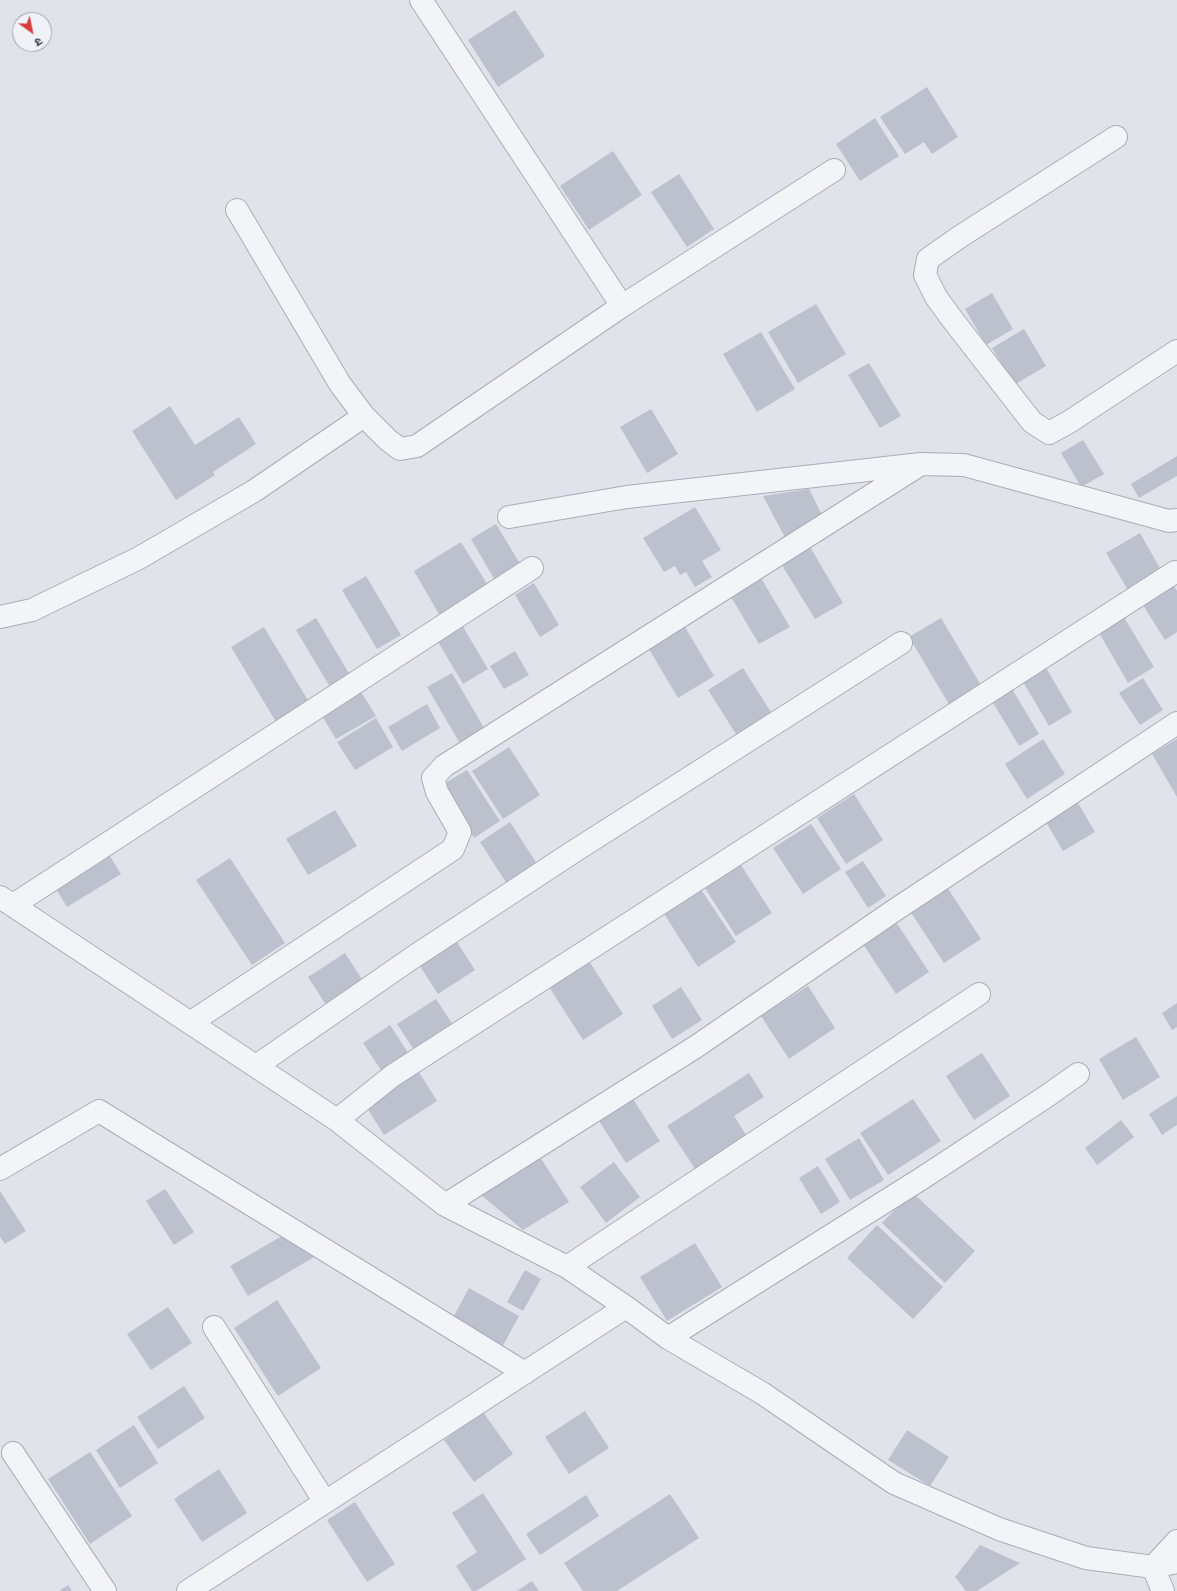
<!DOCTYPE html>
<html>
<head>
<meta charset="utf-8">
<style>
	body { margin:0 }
	#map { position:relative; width:1177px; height:1591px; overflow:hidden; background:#e0e3ea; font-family:"Sofia Sans Condensed","Noto Sans Devanagari",sans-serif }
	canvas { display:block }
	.north { position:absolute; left:12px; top:12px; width:40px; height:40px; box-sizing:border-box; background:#f0f2f7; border:1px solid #a0a4af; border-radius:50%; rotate:147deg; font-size:11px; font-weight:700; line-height:16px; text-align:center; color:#272e43 }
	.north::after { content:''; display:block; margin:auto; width:14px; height:18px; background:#d83c3e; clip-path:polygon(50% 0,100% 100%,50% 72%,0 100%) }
</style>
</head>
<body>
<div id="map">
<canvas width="1177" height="1591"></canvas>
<div class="north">उ</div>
</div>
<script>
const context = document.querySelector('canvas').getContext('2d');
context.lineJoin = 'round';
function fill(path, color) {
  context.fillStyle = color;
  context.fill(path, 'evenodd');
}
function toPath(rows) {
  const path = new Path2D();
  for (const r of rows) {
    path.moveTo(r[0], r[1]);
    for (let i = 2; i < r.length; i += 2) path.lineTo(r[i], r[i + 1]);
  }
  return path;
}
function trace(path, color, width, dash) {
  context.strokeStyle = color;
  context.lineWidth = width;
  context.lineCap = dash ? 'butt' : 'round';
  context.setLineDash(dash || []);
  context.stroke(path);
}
fill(toPath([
	[515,10,545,56,498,87,468,40],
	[927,87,958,137,932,154,924,142,905,154,880,117],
	[875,118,899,156,860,181,836,144],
	[613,151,642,195,589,230,560,186],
	[679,174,714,229,687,247,651,192],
	[992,293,1013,329,986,345,965,309],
	[816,304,846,354,798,383,768,332],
	[1024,329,1046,366,1014,385,992,348],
	[761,332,795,389,757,412,723,354],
	[869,363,901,416,880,428,848,375],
	[170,406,195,445,239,417,256,444,213,472,215,475,176,500,132,431],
	[651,409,678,454,647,473,620,427],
	[1083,440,1104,474,1081,487,1061,453],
	[1177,456,1177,476,1139,498,1131,484],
	[809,489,825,521,788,543,763,496],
	[695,507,721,550,702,561,712,577,695,587,686,572,680,575,675,566,664,572,643,538],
	[496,524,522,567,496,582,471,539],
	[1140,533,1161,570,1128,590,1106,553],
	[461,542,489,587,440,616,414,571],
	[809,545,843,603,815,619,780,562],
	[366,576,401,635,377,649,342,590],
	[761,578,790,627,759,644,731,597],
	[1172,582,1177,591,1177,632,1165,640,1141,602],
	[534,583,559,625,540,637,515,595],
	[1122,614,1154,667,1128,683,1097,629],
	[316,618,350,675,330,687,296,630],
	[941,618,982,687,950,706,909,637],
	[462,625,488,669,463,684,437,640],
	[264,627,309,702,276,722,231,647],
	[685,627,714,676,678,698,649,649],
	[515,651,529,675,504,689,490,666],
	[1042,661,1072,712,1049,726,1019,675],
	[743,668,776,720,741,742,708,690],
	[452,673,487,733,462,747,427,687],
	[1143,678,1163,710,1140,725,1119,693],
	[1009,684,1039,734,1019,746,989,696],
	[358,687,376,716,336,739,319,711],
	[427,704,440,728,402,751,388,727],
	[376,718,393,747,355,770,337,742],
	[1043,739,1065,774,1027,799,1005,764],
	[1177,739,1177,797,1152,754],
	[509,747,540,795,503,819,472,771],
	[467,770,500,821,474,838,440,786],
	[854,794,883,840,846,864,817,818],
	[1078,803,1095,832,1063,851,1046,822],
	[335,810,357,846,308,875,286,839],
	[510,822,539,867,509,887,480,842],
	[811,824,841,869,803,894,773,848],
	[106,850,121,874,67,907,53,884],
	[230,858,285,943,252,965,196,880],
	[737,859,772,913,736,936,701,882],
	[863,861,886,896,868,908,845,872],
	[698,885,736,942,698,967,661,909],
	[947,887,981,939,944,963,910,911],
	[896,922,929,972,896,994,863,944],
	[453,936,475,970,438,994,416,960],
	[345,953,365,984,328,1008,308,977],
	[589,961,623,1014,583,1040,549,987],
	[808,986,835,1028,789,1059,761,1016],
	[681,987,702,1020,672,1039,652,1006],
	[436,999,457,1031,418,1056,397,1024],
	[1177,1003,1177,1027,1172,1030,1162,1013],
	[390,1025,412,1059,385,1076,363,1043],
	[1136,1037,1160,1077,1123,1100,1099,1059],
	[982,1053,1010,1096,974,1120,946,1076],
	[417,1069,437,1101,384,1135,364,1103],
	[749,1073,764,1097,734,1116,748,1138,697,1172,667,1126],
	[631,1096,660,1141,626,1163,597,1118],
	[1177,1096,1177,1125,1162,1135,1149,1114],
	[913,1099,941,1141,888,1175,860,1133],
	[1121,1120,1134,1137,1097,1165,1085,1148],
	[859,1138,884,1180,850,1200,825,1159],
	[540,1157,569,1202,523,1230,481,1195],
	[614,1162,640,1197,606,1223,580,1187],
	[818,1166,840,1202,821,1214,799,1178],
	[165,1189,194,1232,174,1245,146,1201],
	[0,1191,26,1231,5,1244,0,1237],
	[912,1192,975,1251,945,1283,882,1223],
	[877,1225,943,1287,913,1319,847,1258],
	[289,1232,321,1253,248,1296,230,1266],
	[695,1243,722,1287,667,1321,640,1277],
	[525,1270,541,1279,523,1311,507,1302],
	[469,1288,519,1316,500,1351,450,1323],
	[277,1300,321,1368,278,1396,234,1328],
	[168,1307,192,1343,151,1370,127,1334],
	[184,1386,205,1418,158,1449,137,1417],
	[585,1411,609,1448,569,1474,545,1437],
	[483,1412,513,1454,474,1482,444,1440],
	[134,1425,158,1463,120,1488,96,1450],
	[907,1430,949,1457,930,1486,888,1460],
	[90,1452,132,1516,90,1544,48,1479],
	[219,1469,247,1513,202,1542,174,1499],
	[483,1493,526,1559,476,1591,472,1591,456,1566,477,1552,452,1513],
	[670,1494,699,1538,617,1591,583,1591,564,1563],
	[586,1495,599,1516,540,1555,526,1534],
	[355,1502,395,1564,367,1582,327,1520],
	[980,1545,1020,1563,977,1591,966,1591,955,1577],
	[532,1581,539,1591,517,1591],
	[68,1585,72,1591,59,1591]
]), '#bdc1cd');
const street = toPath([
	[421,0,622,306],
	[1116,137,961,236,928,259,925,275,936,297,952,319,1032,422,1049,433,1069,422,1177,351],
	[237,210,340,384,364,416,388,440,400,449,417,446,622,306,834,170],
	[509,517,627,497,921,464,964,465,1169,521,1177,520],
	[0,617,32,610,139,558,254,491,364,416],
	[0,897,337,1120,445,1205,567,1267,626,1307,668,1338,762,1393,894,1483,999,1529,1086,1558,1153,1567,1177,1562],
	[13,905,532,568],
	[190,1023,453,849,460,832,437,792,433,778,444,766,921,464],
	[256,1066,412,958,573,852,901,643],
	[337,1120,392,1076,1175,572],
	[0,1169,99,1111,525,1373],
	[445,1205,697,1046,892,912,1177,723],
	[567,1267,979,994],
	[214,1327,325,1502],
	[668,1338,924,1177,1047,1096,1078,1074],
	[13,1453,105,1591],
	[188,1591,626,1307],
	[1163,1591,1153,1567,1177,1541]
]);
trace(street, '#a8adb8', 24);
trace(street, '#f3f4f8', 22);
</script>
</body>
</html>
